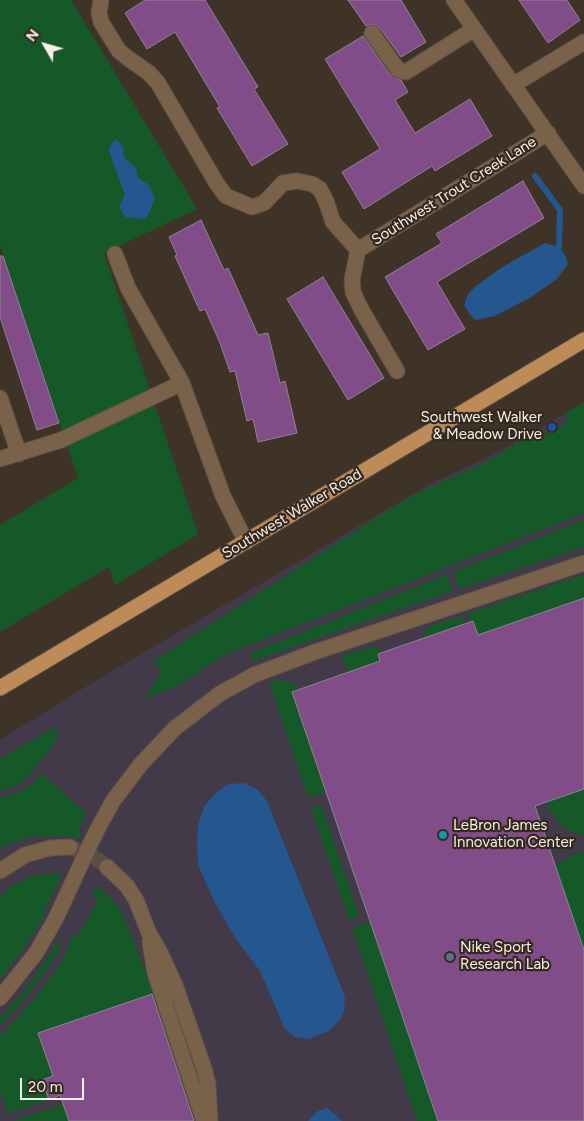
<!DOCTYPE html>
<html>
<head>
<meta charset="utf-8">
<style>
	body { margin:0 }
	#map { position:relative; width:584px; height:1121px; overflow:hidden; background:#3f3328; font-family:Figtree,sans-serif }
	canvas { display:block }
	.north { position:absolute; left:20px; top:20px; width:50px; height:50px; -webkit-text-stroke:4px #34291e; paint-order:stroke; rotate:308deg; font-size:14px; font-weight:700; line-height:20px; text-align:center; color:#f7eee7 }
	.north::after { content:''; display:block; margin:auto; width:18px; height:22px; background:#f7eee7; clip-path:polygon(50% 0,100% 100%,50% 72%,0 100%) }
	.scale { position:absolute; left:20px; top:1078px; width:64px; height:22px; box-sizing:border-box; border:2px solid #f7eee7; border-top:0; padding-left:6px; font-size:15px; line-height:18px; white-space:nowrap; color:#f7eee7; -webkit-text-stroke:4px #34291e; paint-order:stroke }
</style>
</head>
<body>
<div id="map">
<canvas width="584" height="1121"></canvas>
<div class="north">N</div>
<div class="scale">20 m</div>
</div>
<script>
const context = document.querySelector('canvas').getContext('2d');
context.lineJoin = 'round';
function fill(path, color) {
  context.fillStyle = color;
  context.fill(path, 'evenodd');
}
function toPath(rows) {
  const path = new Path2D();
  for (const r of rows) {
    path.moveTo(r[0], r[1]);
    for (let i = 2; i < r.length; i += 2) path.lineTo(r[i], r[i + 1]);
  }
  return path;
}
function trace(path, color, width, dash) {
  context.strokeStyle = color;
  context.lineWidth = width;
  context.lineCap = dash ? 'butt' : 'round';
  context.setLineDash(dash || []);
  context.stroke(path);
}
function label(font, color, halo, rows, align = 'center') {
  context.font = font + ' Figtree,sans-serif';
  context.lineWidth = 4.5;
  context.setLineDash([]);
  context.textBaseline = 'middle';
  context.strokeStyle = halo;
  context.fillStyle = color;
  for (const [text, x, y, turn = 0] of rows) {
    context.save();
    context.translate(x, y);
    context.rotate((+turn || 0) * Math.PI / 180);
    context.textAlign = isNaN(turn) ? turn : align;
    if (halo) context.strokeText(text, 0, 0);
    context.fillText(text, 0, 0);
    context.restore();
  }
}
fill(toPath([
	[584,403,584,1121,0,1121,0,740,95,681,430,484,488,457]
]), '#423949');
fill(toPath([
	[0,0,71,0,197,209,104,253,198,534,115,585,109,567,0,632,0,525,78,478,0,245],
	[584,402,584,513,232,652,223,656,179,685,144,699,160,674,159,665,152,662,396,505,417,493,490,460,541,428,545,435,568,421,564,414],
	[584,520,584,547,459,589,453,572],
	[447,574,453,591,253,661,251,653],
	[579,576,584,576,584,598,478,635,470,622,467,614],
	[462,616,464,624,423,639,425,631,432,625],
	[373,646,377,647,382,652,378,654,380,661,348,672,342,656],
	[280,680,292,682,300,689,326,792,308,798,269,682],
	[55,727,57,731,56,742,27,778,16,786,0,791,0,759],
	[41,773,86,813,78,830,82,833,79,839,66,836,35,836,20,840,0,848,0,797,22,791,33,783],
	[584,789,584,836,570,831,562,826,550,811,545,802],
	[321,805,359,916,349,920,311,808],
	[579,852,584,852,584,950,555,865],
	[63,873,43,914,45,915,27,944,0,979,0,896,14,885,29,877,46,874],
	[97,886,111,898,122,912,154,993,39,1033,53,1076,42,1080,49,1100,8,1114,0,1092,0,1036,36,997,58,967,65,955,72,934,78,936,98,900,92,895],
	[371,922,438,1121,417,1121,352,928],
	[61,937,58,953,47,970,26,997,0,1026,0,1018,32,981],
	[63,1104,69,1121,13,1121]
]), '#165929');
fill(toPath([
	[117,139,123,147,124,157,136,168,138,178,149,185,155,199,146,219,125,217,119,207,125,195,109,151,111,144],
	[545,243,559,247,565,255,568,264,557,279,531,297,495,316,476,320,470,315,464,305,468,294,477,285,504,266],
	[244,783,258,790,267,801,345,997,344,1012,339,1021,330,1030,309,1039,295,1037,285,1029,260,971,236,939,215,903,198,865,197,839,199,822,205,805,217,792,229,784],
	[327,1108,342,1121,308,1121,318,1111]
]), '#245790');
trace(toPath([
	[535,176,560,210,559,247]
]), '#245790', 6);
const building = toPath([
	[145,0,205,0,258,87,254,89,288,144,252,166,217,108,220,107,175,32,147,49,125,13,145,0],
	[348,0,401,0,426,42,401,57,380,28,372,24,366,26,348,0],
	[519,0,567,0,580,20,548,43,519,0],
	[363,36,390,75,401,80,408,92,395,100,415,133,470,99,492,136,435,171,432,166,364,209,342,172,380,149,325,59,363,36],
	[523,181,544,218,437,282,465,329,428,350,385,277,442,243,436,234,523,181],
	[201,220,224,270,228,268,258,335,268,333,280,383,285,381,297,433,258,442,253,419,247,421,235,371,230,372,220,343,205,309,200,311,175,256,177,255,169,237,201,220],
	[0,256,3,256,59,423,37,430,0,317,0,256],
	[323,277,384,378,348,400,287,299,323,277],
	[584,598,584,789,535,806,584,950,584,1121,438,1121,292,692,380,661,378,654,473,621,478,635,584,598],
	[152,994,194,1121,69,1121,60,1095,49,1100,42,1080,53,1076,38,1033,152,994]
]);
fill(building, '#804d89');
trace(building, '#8f8391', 1);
trace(toPath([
	[70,847,94,857,107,867]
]), '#5b4f45', 15, [15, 8]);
const minor = toPath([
	[101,0,99,12,101,22,119,51,129,59,149,73,158,83,217,184,226,196,252,207,264,203,283,183,297,181,312,184,320,189,326,201,333,222,358,250,548,133],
	[454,0,584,186],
	[372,33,398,70,406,72,474,29],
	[513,85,584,42],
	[358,250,352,280,353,292,361,309,397,371],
	[115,254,128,288,182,383,223,496,246,542],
	[0,398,19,454],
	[0,459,61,440,182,383],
	[113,801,141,764,175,728,221,693,254,675,315,652,584,563],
	[107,867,127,886,136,900,149,933,161,954,175,985,204,1068,208,1084,210,1121],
	[0,871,25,855,50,848,70,847],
	[150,942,155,973,204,1121],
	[0,998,36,953,55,920]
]);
const major = toPath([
	[0,688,584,340]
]);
trace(minor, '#5c5147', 17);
trace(major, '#5c5147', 17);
trace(minor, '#7a6149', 15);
trace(major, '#be8b58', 15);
const minorBridge = toPath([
	[55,920,96,832,113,801]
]);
trace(minorBridge, '#5c5147', 17, []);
trace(minorBridge, '#7a6149', 15);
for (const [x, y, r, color] of [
	[552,427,5,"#1a4fb4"],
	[443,835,5,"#0f9aa8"],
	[450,957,5,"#5c6f8a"]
]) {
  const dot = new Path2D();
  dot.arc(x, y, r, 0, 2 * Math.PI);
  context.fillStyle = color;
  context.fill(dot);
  trace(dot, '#34291e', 2);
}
label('15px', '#f7eee7', '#34291e', [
	["Southwest Trout Creek Lane",454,191,-32],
	["Southwest Walker Road",292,514,-31]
]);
label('15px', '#f7eee7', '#34291e', [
	["Southwest Walker",542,418,"right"],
	["& Meadow Drive",542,435,"right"],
	["LeBron James",453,826],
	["Innovation Center",453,843],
	["Nike Sport",460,948],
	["Research Lab",460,965]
], 'left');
</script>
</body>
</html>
